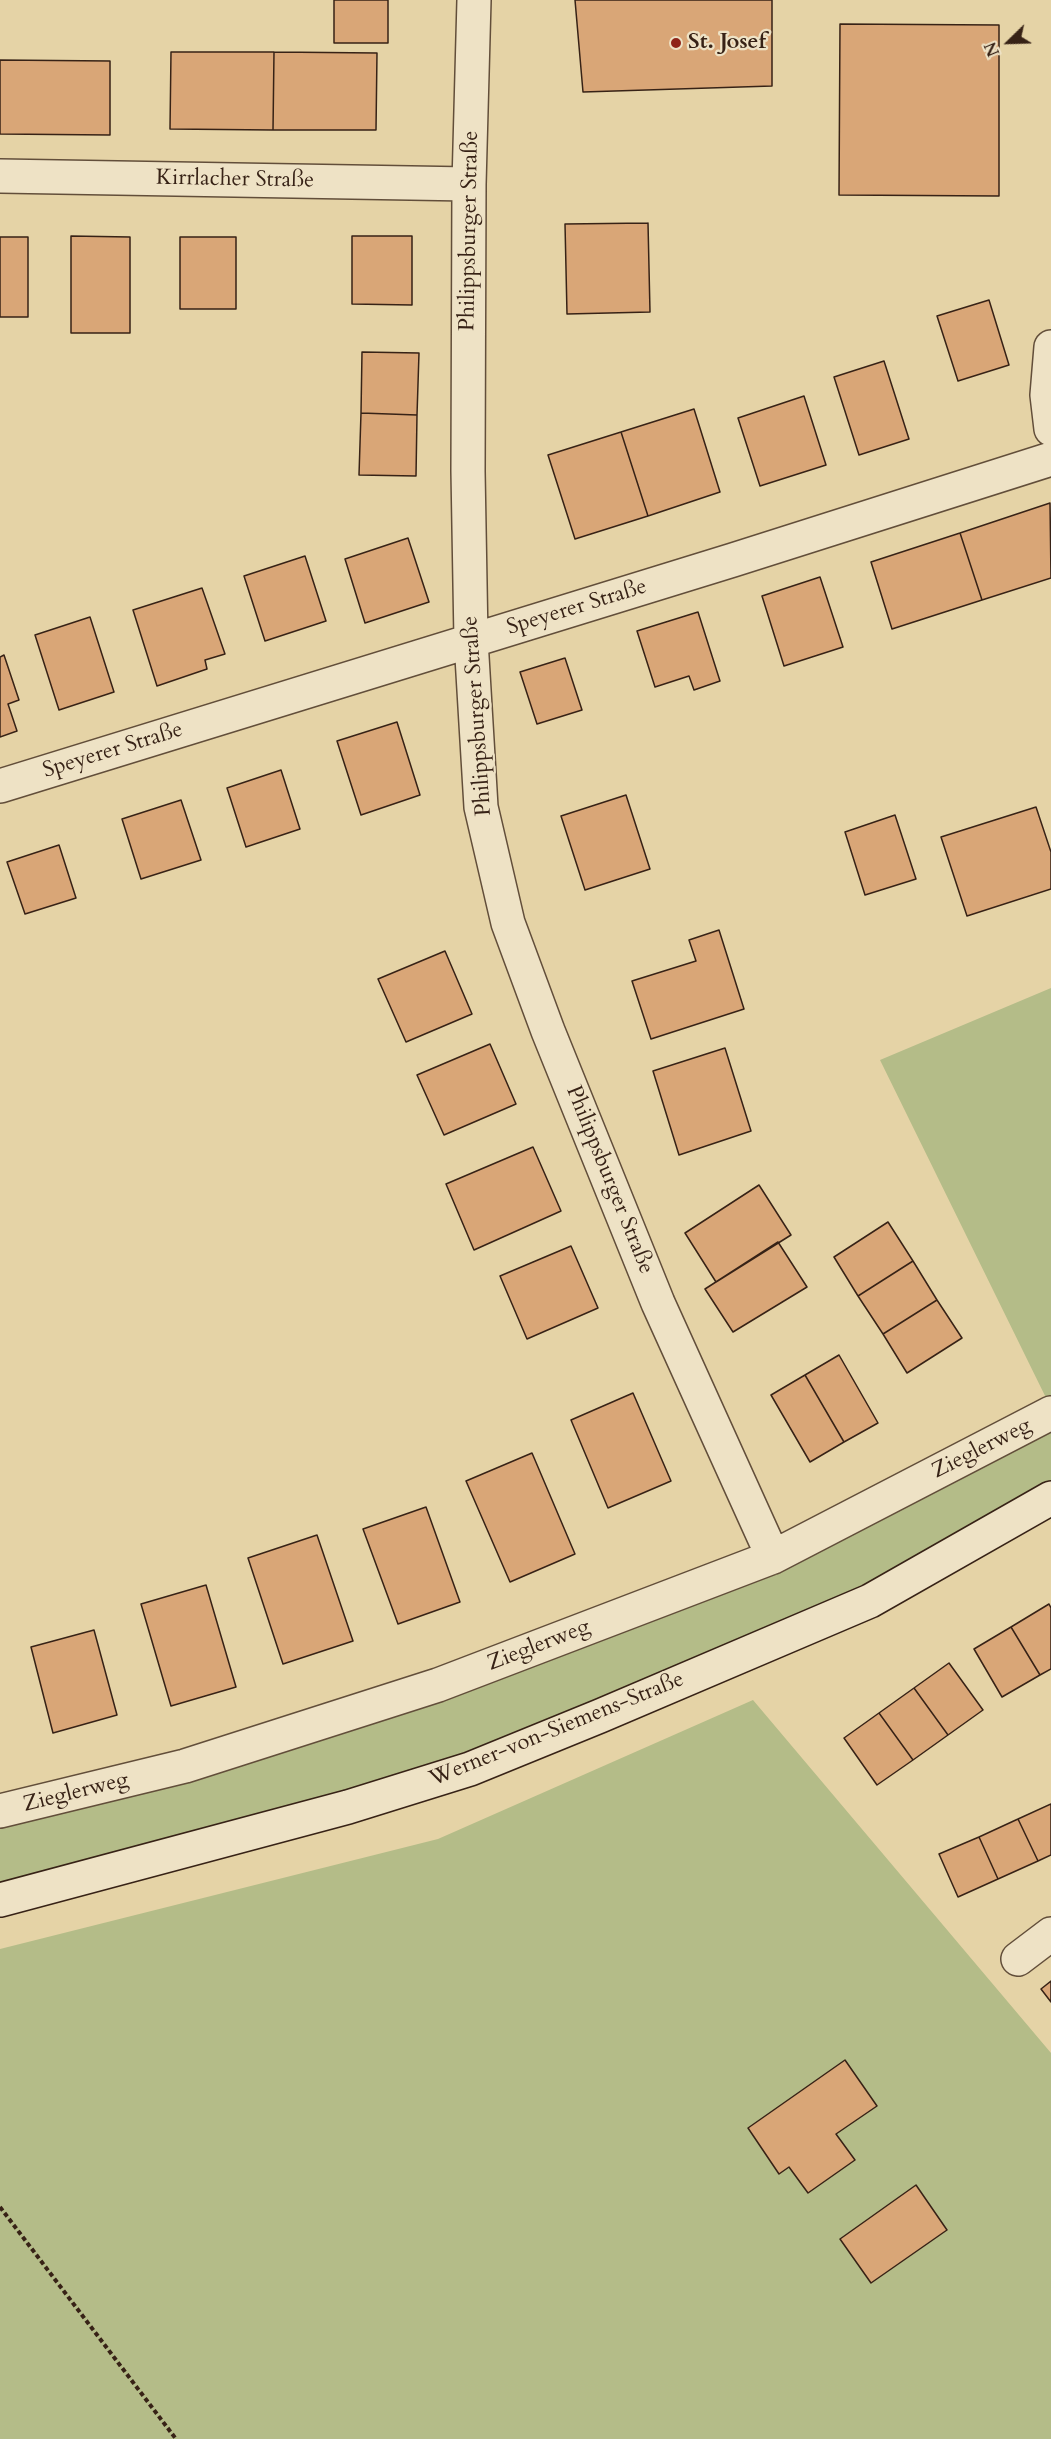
<!DOCTYPE html>
<html>
<head>
<meta charset="utf-8">
<style>
	body { margin:0 }
	#map { position:relative; width:1051px; height:2439px; overflow:hidden; background:#e5d3a6; font-family:Cardo,serif }
	canvas { display:block }
	.north { position:absolute; left:979px; top:12px; width:60px; height:60px; -webkit-text-stroke:4px #eee2c5; paint-order:stroke; rotate:247deg; font-size:16px; font-weight:700; line-height:24px; text-align:center; color:#372216 }
	.north::after { content:''; display:block; margin:auto; width:21px; height:27px; background:#372216; clip-path:polygon(50% 0,100% 100%,50% 72%,0 100%) }
</style>
</head>
<body>
<div id="map">
<canvas width="1051" height="2439"></canvas>
<div class="north">N</div>
</div>
<script>
const context = document.querySelector('canvas').getContext('2d');
context.lineJoin = 'round';
function fill(path, color) {
  context.fillStyle = color;
  context.fill(path, 'evenodd');
}
function toPath(rows) {
  const path = new Path2D();
  for (const r of rows) {
    path.moveTo(r[0], r[1]);
    for (let i = 2; i < r.length; i += 2) path.lineTo(r[i], r[i + 1]);
  }
  return path;
}
function trace(path, color, width, dash) {
  context.strokeStyle = color;
  context.lineWidth = width;
  context.lineCap = dash ? 'butt' : 'round';
  context.setLineDash(dash || []);
  context.stroke(path);
}
function label(font, color, halo, rows, align = 'center') {
  context.font = font + ' Cardo,serif';
  context.lineWidth = 4.5;
  context.setLineDash([]);
  context.textBaseline = 'middle';
  context.strokeStyle = halo;
  context.fillStyle = color;
  for (const [text, x, y, turn = 0] of rows) {
    context.save();
    context.translate(x, y);
    context.rotate((+turn || 0) * Math.PI / 180);
    context.textAlign = isNaN(turn) ? turn : align;
    if (halo) context.strokeText(text, 0, 0);
    context.fillText(text, 0, 0);
    context.restore();
  }
}
fill(toPath([
	[1051,988,1051,1408,880,1060],
	[1051,1413,1051,1498,470,1769,0,1900,0,1811,185,1766,773,1557],
	[753,1700,1051,2053,1051,2439,0,2439,0,1949,438,1839]
]), '#b4bc88');
const building = toPath([
	[334,0,388,0,388,43,334,43,334,0],
	[575,0,772,0,772,86,583,92,575,0],
	[840,24,999,25,999,196,839,195,840,24],
	[171,52,274,52,273,130,170,129,171,52],
	[274,52,377,53,376,130,273,130,274,52],
	[0,60,110,61,110,135,0,134,0,60],
	[648,223,650,312,567,314,565,224,648,223],
	[71,236,130,237,130,333,71,333,71,236],
	[352,236,412,236,412,305,352,304,352,236],
	[0,237,28,237,28,317,0,317,0,237],
	[180,237,236,237,236,309,180,309,180,237],
	[989,300,1009,365,958,381,937,316,989,300],
	[362,352,419,353,417,415,361,413,362,352],
	[884,361,909,439,859,455,834,377,884,361],
	[804,396,826,465,760,486,738,418,804,396],
	[694,409,720,492,648,516,621,432,694,409],
	[361,413,417,415,416,476,359,475,361,413],
	[621,432,648,516,575,539,548,455,621,432],
	[1050,503,1051,578,982,600,960,533,1050,503],
	[960,533,982,600,892,629,871,562,960,533],
	[408,538,429,602,365,623,345,559,408,538],
	[305,556,326,621,265,641,244,576,305,556],
	[820,577,843,647,784,666,762,596,820,577],
	[202,588,225,654,205,660,207,669,157,686,133,610,202,588],
	[698,612,720,681,694,690,689,676,655,687,637,631,698,612],
	[90,617,114,692,59,710,35,635,90,617],
	[4,655,19,700,8,704,17,731,0,737,0,657,4,655],
	[565,658,582,710,537,724,520,672,565,658],
	[397,722,420,795,361,815,337,741,397,722],
	[281,770,300,829,246,847,227,788,281,770],
	[626,795,650,869,585,890,561,816,626,795],
	[181,800,201,860,141,879,122,819,181,800],
	[1036,807,1051,852,1051,889,967,916,941,837,1036,807],
	[895,815,916,879,865,895,845,832,895,815],
	[59,845,76,898,25,914,7,862,59,845],
	[719,930,744,1009,651,1039,632,981,696,961,689,940,719,930],
	[445,951,472,1014,406,1042,378,979,445,951],
	[490,1044,516,1104,444,1135,417,1075,490,1044],
	[725,1048,751,1131,679,1155,653,1071,725,1048],
	[533,1147,561,1211,474,1250,446,1184,533,1147],
	[759,1185,791,1235,716,1282,685,1233,759,1185],
	[888,1222,913,1261,858,1296,834,1257,888,1222],
	[778,1242,807,1287,733,1332,705,1289,778,1242],
	[571,1246,598,1308,527,1339,500,1276,571,1246],
	[913,1261,937,1300,883,1334,858,1296,913,1261],
	[937,1300,962,1338,907,1373,883,1334,937,1300],
	[839,1355,878,1423,844,1442,805,1375,839,1355],
	[805,1375,844,1442,810,1462,771,1395,805,1375],
	[633,1393,671,1481,608,1508,571,1420,633,1393],
	[532,1453,575,1554,510,1582,466,1481,532,1453],
	[426,1507,460,1602,398,1624,363,1529,426,1507],
	[317,1535,353,1641,283,1664,248,1558,317,1535],
	[206,1585,236,1687,171,1706,141,1604,206,1585],
	[1049,1604,1051,1608,1051,1669,1040,1675,1011,1627,1049,1604],
	[1011,1627,1040,1675,1002,1697,974,1649,1011,1627],
	[94,1630,117,1715,53,1733,31,1647,94,1630],
	[949,1663,983,1710,948,1735,914,1688,949,1663],
	[914,1688,948,1735,913,1760,879,1713,914,1688],
	[879,1713,913,1760,877,1785,844,1738,879,1713],
	[1051,1804,1051,1855,1038,1861,1018,1819,1051,1804],
	[1018,1819,1038,1861,998,1879,979,1837,1018,1819],
	[979,1837,998,1879,958,1897,939,1854,979,1837],
	[1051,1981,1051,2002,1041,1989,1051,1981],
	[845,2060,877,2106,836,2134,855,2160,808,2193,789,2167,779,2174,748,2128,845,2060],
	[916,2185,947,2230,871,2283,840,2239,916,2185]
]);
fill(building, '#d9a677');
trace(building, '#372216', 1.5);
const minor = toPath([
	[474,0,469,184,468,471,471,640,481,807,508,923,548,1031,658,1303,773,1557],
	[0,176,469,184],
	[1051,347,1047,395,1051,429],
	[0,786,733,560,1051,459],
	[0,1811,185,1766,438,1685,773,1557,1051,1413],
	[1018,1959,1051,1934]
]);
const secondary = toPath([
	[0,1900,348,1807,470,1769,600,1716,870,1601,1051,1498]
]);
trace(minor, '#624e3a', 36);
trace(secondary, '#372216', 36);
trace(toPath([
	[0,2207,176,2439]
]), '#372216', 4, [4.5, 3]);
trace(minor, '#eee2c5', 33);
trace(secondary, '#eee2c5', 33);
for (const [x, y, r, color] of [
	[676,43,6,"#8f2418"]
]) {
  const dot = new Path2D();
  dot.arc(x, y, r, 0, 2 * Math.PI);
  context.fillStyle = color;
  context.fill(dot);
  trace(dot, '#eee2c5', 2);
}
label('bold 22px', '#372216', '#eee2c5', [
	["St. Josef",688,43]
], 'left');
label('22px', '#372216', '#eee2c5', [
	["Kirrlacher Straße",235,180,1],
	["Philippsburger Straße",470,231,-89],
	["Speyerer Straße",577,608,-17],
	["Philippsburger Straße",478,716,-94],
	["Speyerer Straße",113,751,-17],
	["Philippsburger Straße",609,1180,68],
	["Zieglerweg",982,1449,-27],
	["Zieglerweg",539,1646,-21],
	["Werner-von-Siemens-Straße",557,1730,-22],
	["Zieglerweg",76,1793,-14]
]);
</script>
</body>
</html>
